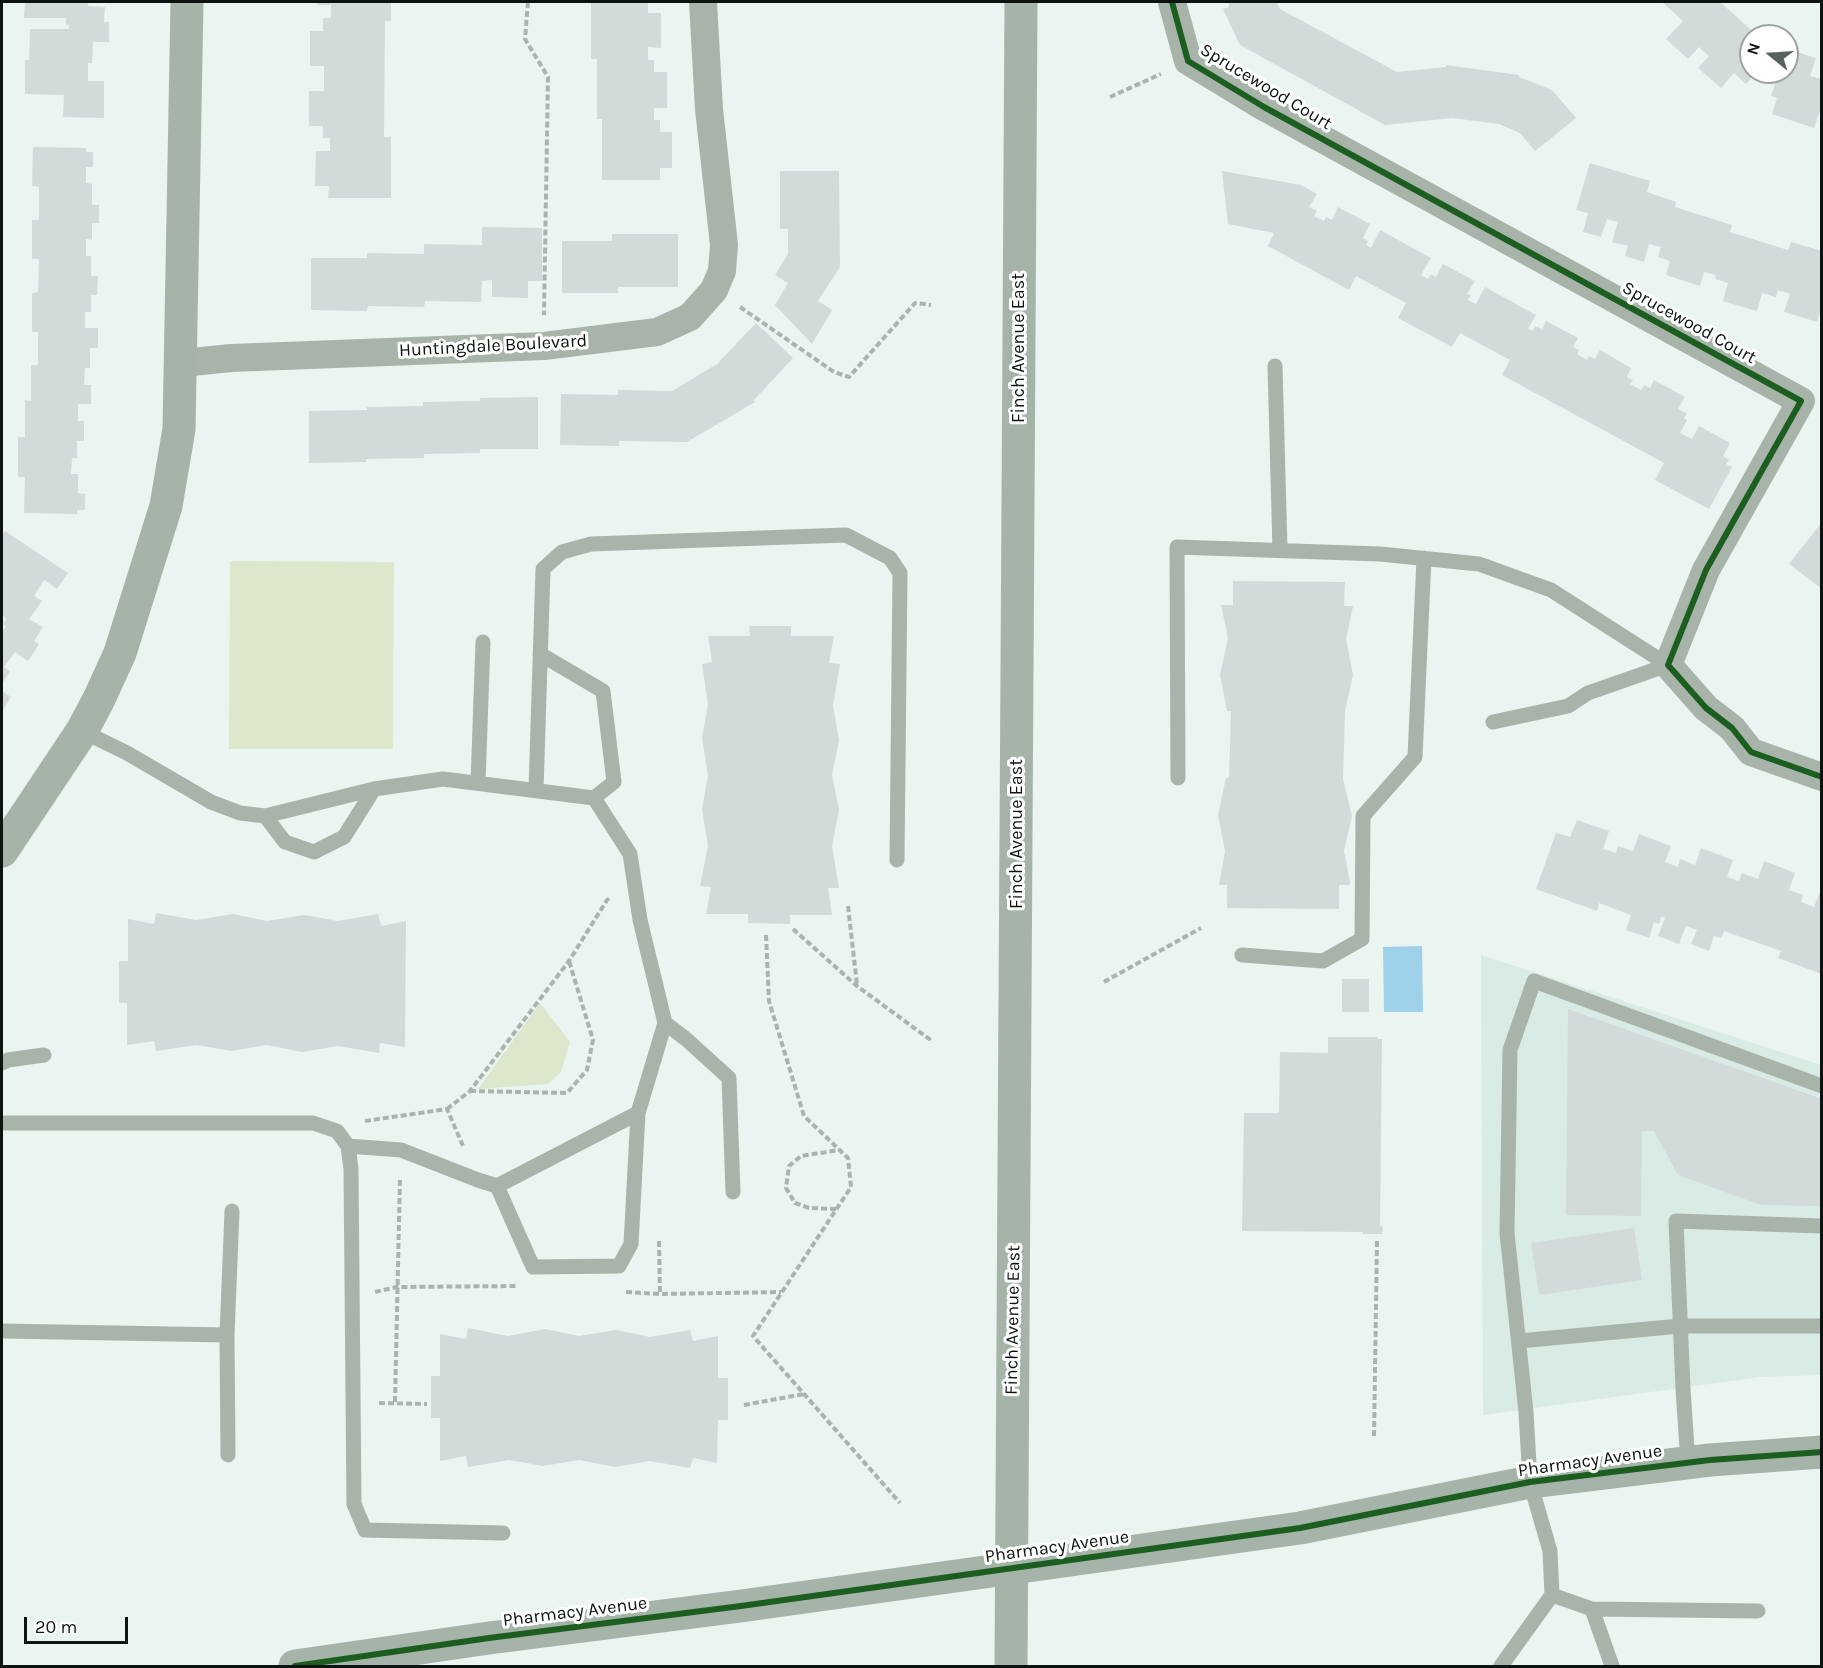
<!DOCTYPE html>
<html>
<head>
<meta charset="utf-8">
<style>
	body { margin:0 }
	#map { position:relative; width:1823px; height:1668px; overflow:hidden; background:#eaf4f1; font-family:Karla,sans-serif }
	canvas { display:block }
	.frame { position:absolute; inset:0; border:3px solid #0c1311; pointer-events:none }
	.north { position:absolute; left:1739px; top:24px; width:60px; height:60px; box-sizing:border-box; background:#fff; border:2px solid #9ea1a0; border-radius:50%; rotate:288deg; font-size:16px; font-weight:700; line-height:24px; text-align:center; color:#0c1311 }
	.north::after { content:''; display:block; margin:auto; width:21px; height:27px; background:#5a625f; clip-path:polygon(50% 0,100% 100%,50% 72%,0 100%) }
	.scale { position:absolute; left:24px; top:1617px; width:104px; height:27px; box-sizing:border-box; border:3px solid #0c1311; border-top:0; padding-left:8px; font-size:18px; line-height:21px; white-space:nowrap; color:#0c1311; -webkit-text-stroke:4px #fff; paint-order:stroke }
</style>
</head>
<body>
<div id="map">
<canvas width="1823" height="1668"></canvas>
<div class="frame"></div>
<div class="north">N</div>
<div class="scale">20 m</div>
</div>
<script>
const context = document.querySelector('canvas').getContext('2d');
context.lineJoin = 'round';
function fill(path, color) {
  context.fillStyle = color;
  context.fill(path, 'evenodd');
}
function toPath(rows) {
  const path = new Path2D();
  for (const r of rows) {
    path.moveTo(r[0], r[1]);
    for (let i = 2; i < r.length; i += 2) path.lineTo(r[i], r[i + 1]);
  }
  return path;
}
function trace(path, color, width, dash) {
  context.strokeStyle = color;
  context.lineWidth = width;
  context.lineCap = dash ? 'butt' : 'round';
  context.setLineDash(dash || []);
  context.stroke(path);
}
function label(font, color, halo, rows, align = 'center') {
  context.font = font + ' Karla,sans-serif';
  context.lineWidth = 6;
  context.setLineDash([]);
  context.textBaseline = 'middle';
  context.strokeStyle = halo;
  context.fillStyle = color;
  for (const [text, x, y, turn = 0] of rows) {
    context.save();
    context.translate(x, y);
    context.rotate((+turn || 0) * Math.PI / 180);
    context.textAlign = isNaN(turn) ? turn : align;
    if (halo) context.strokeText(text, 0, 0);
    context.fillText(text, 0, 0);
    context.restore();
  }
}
fill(toPath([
	[1481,955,1821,1065,1821,1375,1760,1377,1483,1415]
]), '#d8ebe5');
fill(toPath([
	[230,561,394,562,393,749,229,749],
	[540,1003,570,1042,561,1072,548,1084,478,1089]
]), '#dde7cc');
fill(toPath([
	[1422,946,1423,1012,1384,1012,1383,947]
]), '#9fd1eb');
fill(toPath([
	[25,2,88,2,88,6,105,7,104,22,109,22,109,42,93,42,92,63,88,63,88,81,104,81,104,118,63,117,64,95,25,94,25,60,29,60,30,29,69,29,69,25,66,25,66,18,24,18],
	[317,2,391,2,391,21,385,21,384,137,391,137,391,198,328,198,329,186,315,186,316,151,330,151,330,138,323,138,323,126,309,126,309,91,324,91,324,66,310,66,310,31,323,31,323,18,331,18,331,5,317,5],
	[591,2,648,2,648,13,661,13,661,48,648,47,648,60,654,60,654,72,667,72,667,108,654,108,654,120,660,120,660,132,672,132,672,168,660,168,660,180,602,180,602,119,597,119,597,59,591,59],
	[1228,2,1276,2,1280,9,1397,72,1446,67,1446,65,1519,75,1519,77,1552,90,1576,118,1535,151,1520,133,1499,124,1452,118,1385,125,1240,45,1223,9,1229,7],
	[1662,2,1720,2,1758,36,1751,36,1751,72,1757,72,1746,84,1734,73,1721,88,1698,68,1709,56,1704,52,1699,47,1688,59,1666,39,1683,21],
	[1787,49,1816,58,1810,76,1822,79,1822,105,1814,128,1772,114,1777,98,1771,96,1779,72,1787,72],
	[33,147,86,148,86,152,93,152,93,167,86,167,86,183,92,184,92,205,99,205,99,223,92,223,92,240,86,239,86,256,91,256,91,276,98,276,97,295,91,295,91,312,85,312,85,328,98,328,98,348,90,348,90,368,85,368,84,385,91,385,91,404,78,404,78,421,84,421,84,441,77,441,77,458,72,458,71,474,78,474,78,493,85,494,85,510,77,510,77,514,24,513,25,477,18,477,18,437,25,437,25,400,31,401,31,365,38,365,38,332,32,332,32,293,38,292,39,259,32,259,32,220,39,220,39,187,32,186],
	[1590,163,1650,181,1647,192,1676,202,1675,207,1732,225,1730,232,1788,250,1791,242,1822,251,1822,305,1817,322,1784,312,1790,294,1778,290,1776,297,1762,293,1757,311,1723,301,1728,283,1715,279,1716,275,1704,272,1700,286,1666,275,1670,261,1658,257,1661,247,1649,244,1644,262,1625,256,1628,246,1612,242,1618,222,1607,219,1601,237,1583,232,1588,213,1576,210],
	[780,171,839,171,840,267,818,301,832,310,812,344,775,305,788,283,775,275,788,254,788,229,780,229],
	[1222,171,1301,185,1317,194,1309,207,1317,211,1314,216,1324,221,1326,217,1332,220,1338,207,1370,224,1363,238,1368,241,1366,245,1371,248,1380,230,1431,258,1421,275,1428,279,1431,274,1436,277,1443,264,1475,281,1467,294,1471,295,1468,300,1476,304,1485,287,1536,315,1528,329,1533,331,1535,326,1542,329,1546,321,1578,338,1573,347,1579,350,1577,354,1587,360,1589,356,1595,359,1600,350,1631,368,1627,377,1633,380,1630,384,1641,390,1644,385,1650,388,1654,380,1685,397,1678,409,1687,414,1684,418,1687,420,1680,433,1692,439,1699,426,1730,443,1723,456,1729,460,1726,464,1732,467,1709,509,1655,480,1664,463,1502,375,1510,360,1460,333,1452,347,1398,318,1406,303,1356,276,1349,290,1268,246,1274,233,1228,224],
	[482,227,542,228,542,281,528,281,528,298,492,297,492,280,482,281,481,302,425,301,424,307,368,306,367,311,311,310,311,258,367,258,367,253,424,254,424,244,482,245],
	[612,234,678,234,678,287,618,287,618,293,562,293,562,241,612,241],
	[756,323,793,358,754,400,755,402,687,442,619,441,619,446,560,445,561,394,618,395,618,390,672,391,717,364],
	[538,397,538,449,480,449,480,453,424,454,424,458,366,459,366,462,309,463,309,411,367,410,367,407,423,406,423,402,480,401,480,398],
	[1822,522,1822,589,1789,564],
	[5,531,68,573,57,589,44,580,34,596,42,601,29,619,43,627,34,641,39,644,28,661,15,652,4,667,10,671,2,684,2,628,4,630,6,626,3,624,6,619,2,615,2,535],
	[1233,581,1345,582,1344,606,1353,606,1346,639,1353,675,1345,711,1343,779,1352,816,1344,851,1350,882,1350,885,1339,885,1339,909,1227,908,1227,885,1219,885,1225,851,1218,815,1226,778,1229,778,1231,711,1227,711,1220,675,1228,638,1221,605,1233,605],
	[749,626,791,626,791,636,834,636,829,663,840,664,833,705,839,741,832,775,839,810,832,846,839,888,828,888,832,915,790,915,790,924,748,923,748,914,706,914,711,887,700,886,708,846,702,809,708,775,702,738,708,704,702,664,712,662,708,636,750,636],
	[2,691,11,697,2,712],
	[1577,820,1609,831,1603,849,1616,853,1618,846,1633,851,1639,834,1671,846,1665,862,1678,867,1680,859,1695,865,1701,848,1733,860,1727,877,1739,881,1742,873,1758,879,1764,861,1795,873,1789,890,1803,895,1801,902,1814,907,1822,887,1822,974,1778,958,1781,951,1724,931,1721,938,1714,936,1709,951,1691,944,1697,930,1686,926,1679,944,1658,936,1665,918,1661,917,1659,924,1654,922,1649,938,1626,930,1631,915,1599,903,1597,911,1536,889,1556,833,1570,837],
	[156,913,196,920,233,914,267,921,304,915,338,921,378,914,381,926,406,921,405,1047,380,1043,379,1053,338,1046,302,1052,267,1045,231,1051,197,1045,156,1051,154,1041,127,1045,127,1003,119,1003,119,961,128,961,128,919,154,924],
	[1342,979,1369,979,1369,1012,1342,1012],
	[1568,1009,1822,1099,1822,1206,1761,1205,1678,1175,1654,1131,1642,1131,1641,1216,1566,1215],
	[1328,1037,1378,1037,1378,1039,1382,1039,1380,1226,1383,1227,1382,1234,1363,1234,1363,1232,1242,1231,1244,1113,1279,1113,1280,1052,1328,1053],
	[1634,1228,1642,1280,1539,1295,1531,1243],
	[468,1328,508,1336,545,1329,579,1336,616,1330,650,1337,690,1330,693,1341,718,1336,718,1378,728,1378,728,1420,718,1420,717,1463,693,1458,690,1468,650,1461,615,1467,579,1460,543,1466,509,1460,468,1467,466,1456,440,1461,440,1418,431,1418,431,1376,440,1376,440,1334,466,1339]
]), '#d2dbda');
trace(toPath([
	[528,2,525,39,548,77,544,315],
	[1110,97,1161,74],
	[740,307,834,372,849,377,915,303,931,305],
	[848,906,857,985],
	[793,929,857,986,932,1041],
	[766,935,769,1001,804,1116,848,1158,851,1187,753,1336,900,1503],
	[1104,982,1201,928],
	[470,1091,567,1093,587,1070,593,1040,569,961],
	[447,1109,470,1091,569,961,607,900,611,897],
	[365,1121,447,1109,463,1146],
	[836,1209,809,1208,795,1203,786,1188,789,1166,801,1156,839,1150],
	[659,1241,660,1294],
	[375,1292,397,1287,517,1286],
	[626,1292,660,1294,781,1292],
	[395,1402,400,1177],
	[379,1403,427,1404],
	[744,1405,804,1394],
	[1374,1436,1377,1241]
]), '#aab4af', 4, [6, 3]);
trace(toPath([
	[1275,366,1280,550],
	[540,654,603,691,614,782,594,798],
	[1493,722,1568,706,1588,693,1668,665],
	[82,731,127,753,211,802,240,813,265,816,374,789,443,779,594,798,630,854,640,920,665,1023],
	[1178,778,1177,547,1380,554,1479,564,1551,590,1668,665],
	[478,783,483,642],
	[536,790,543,569,562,552,591,544,846,535,890,558,900,573,897,860],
	[265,816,285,842,314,852,344,837,374,789],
	[1242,955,1323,961,1362,939,1363,816,1415,757,1424,558],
	[2,1063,8,1060,44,1055],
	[638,1113,665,1023,686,1039,729,1078,733,1192],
	[2,1123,313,1123,337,1131,348,1146,351,1169,354,1504,365,1530,503,1533],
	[348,1146,401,1150,478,1180,497,1186,533,1267,619,1266,631,1244,638,1113,497,1186],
	[2,1331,227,1335,228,1455],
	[227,1335,232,1211],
	[1519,1341,1680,1326,1822,1326],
	[1688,1463,1683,1389,1676,1221,1822,1226],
	[1552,1595,1592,1609,1612,1666],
	[1592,1609,1758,1611],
	[1501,1666,1552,1595,1550,1551,1530,1482,1526,1412,1507,1233,1510,1050,1534,981,1822,1086]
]), '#a8b4aa', 15);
trace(toPath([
	[1172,2,1188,61,1264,107,1801,401,1706,570,1668,665,1706,708,1732,728,1751,752,1822,777],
	[182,363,231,358,544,346,657,332,690,317,714,290,722,271,724,245,709,109,703,2]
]), '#a8b4aa', 28);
trace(toPath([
	[2,851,82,731,99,699,120,653,166,506,179,429,187,2],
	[295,1666,489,1638,741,1606,1300,1528,1530,1482,1710,1460,1822,1452],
	[1011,1666,1021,2]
]), '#a5b3a9', 33);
trace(toPath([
	[1172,2,1188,61,1264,107,1801,401,1706,570,1668,665,1706,708,1732,728,1751,752,1822,777],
	[295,1666,489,1638,741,1606,1300,1528,1530,1482,1710,1460,1822,1452]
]), '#1b5e20', 6);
label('18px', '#0c1311', '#fff', [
	["Sprucewood Court",1266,87,31],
	["Sprucewood Court",1689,323,29],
	["Huntingdale Boulevard",493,346,-3],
	["Finch Avenue East",1019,348,-90],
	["Finch Avenue East",1017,834,-90],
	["Finch Avenue East",1013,1320,-89],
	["Pharmacy Avenue",1590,1461,-8],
	["Pharmacy Avenue",1057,1547,-8],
	["Pharmacy Avenue",575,1612,-7]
]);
</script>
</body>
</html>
